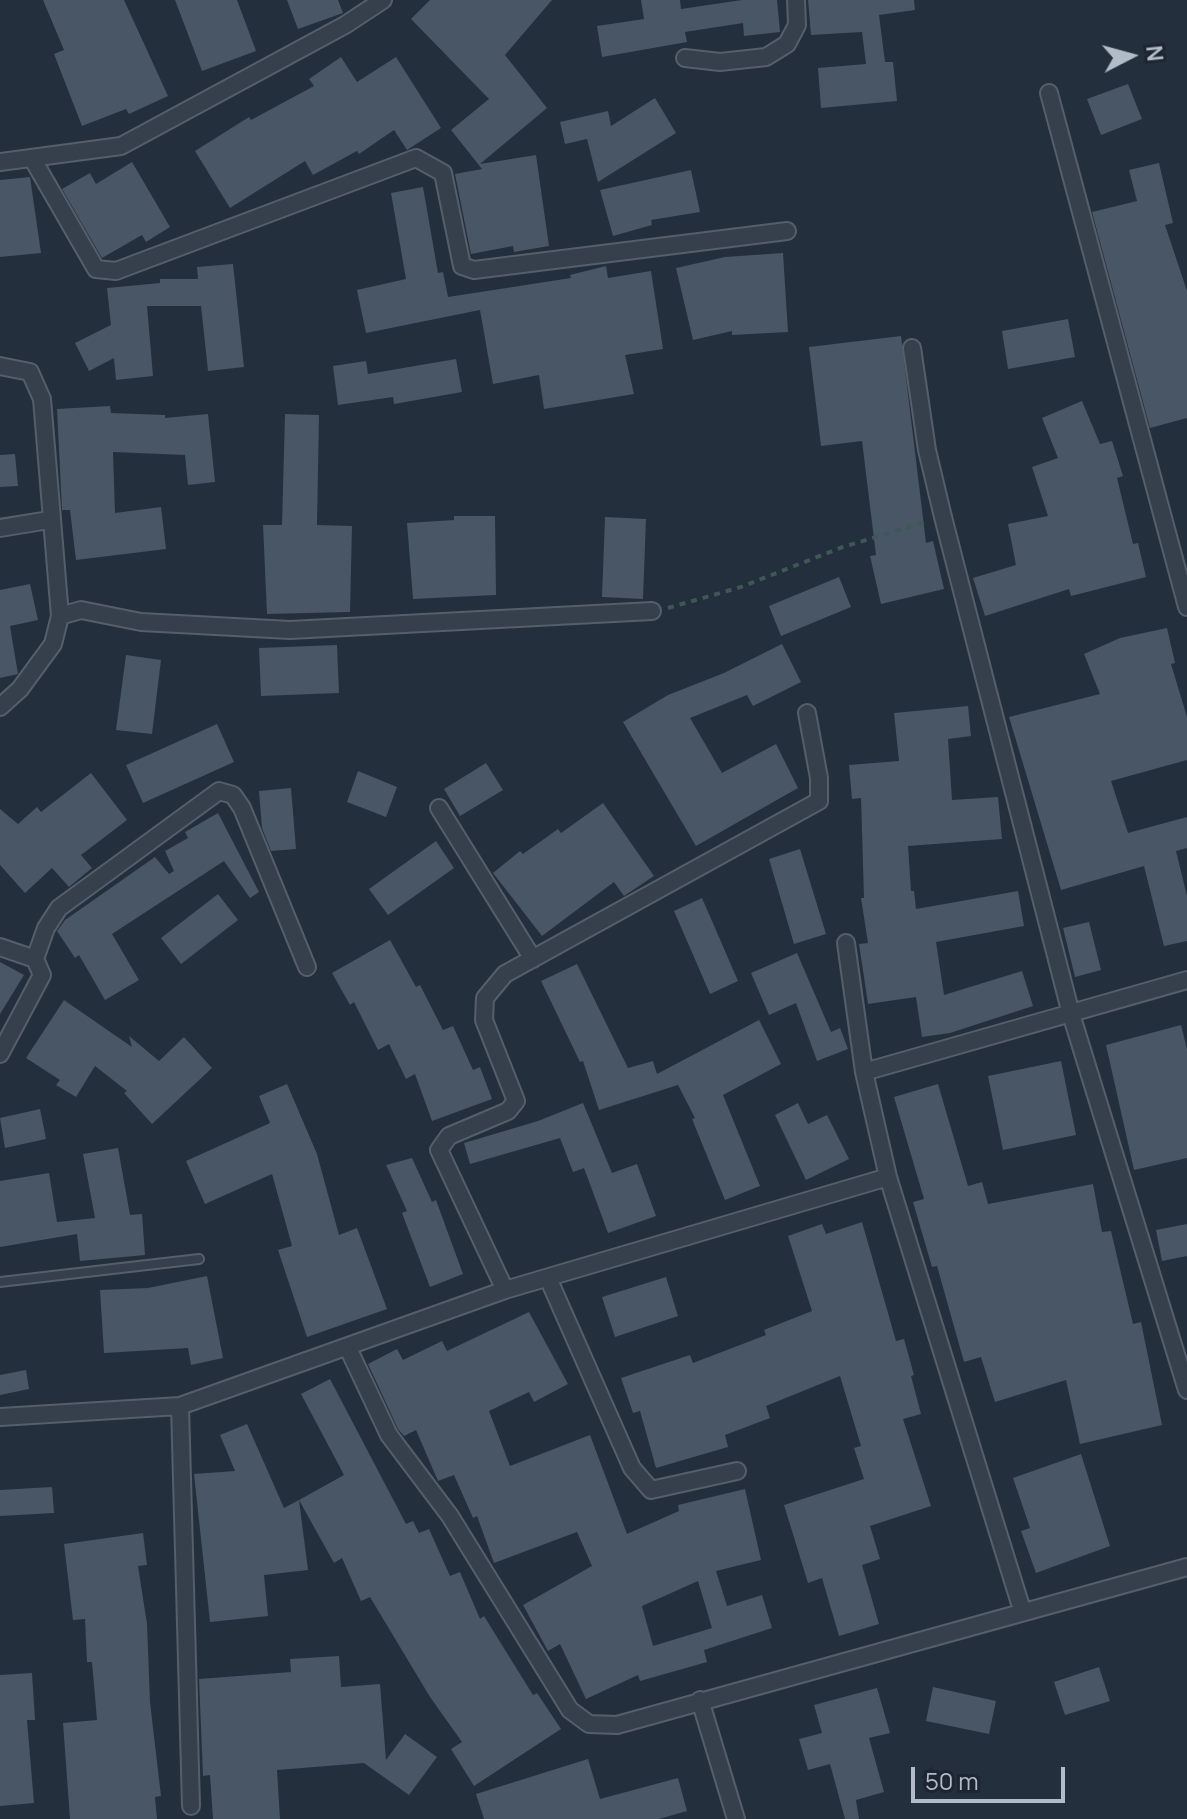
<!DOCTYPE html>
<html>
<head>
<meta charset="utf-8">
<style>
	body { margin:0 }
	#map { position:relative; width:1187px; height:1819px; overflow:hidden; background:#232f3c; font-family:Manrope,sans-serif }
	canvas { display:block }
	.north { position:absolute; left:1091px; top:16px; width:80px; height:80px; -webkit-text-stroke:6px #1c2531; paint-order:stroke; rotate:84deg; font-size:22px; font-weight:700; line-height:32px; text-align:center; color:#b2bbc8 }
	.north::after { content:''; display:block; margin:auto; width:28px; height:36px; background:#b2bbc8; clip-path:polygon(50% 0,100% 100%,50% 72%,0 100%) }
	.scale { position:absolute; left:911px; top:1767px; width:154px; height:36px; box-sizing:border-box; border:4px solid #b2bbc8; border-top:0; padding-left:10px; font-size:24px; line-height:28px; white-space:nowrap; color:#b2bbc8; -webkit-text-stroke:6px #1c2531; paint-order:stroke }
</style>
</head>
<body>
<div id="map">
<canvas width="1187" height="1819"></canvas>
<div class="north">N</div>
<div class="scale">50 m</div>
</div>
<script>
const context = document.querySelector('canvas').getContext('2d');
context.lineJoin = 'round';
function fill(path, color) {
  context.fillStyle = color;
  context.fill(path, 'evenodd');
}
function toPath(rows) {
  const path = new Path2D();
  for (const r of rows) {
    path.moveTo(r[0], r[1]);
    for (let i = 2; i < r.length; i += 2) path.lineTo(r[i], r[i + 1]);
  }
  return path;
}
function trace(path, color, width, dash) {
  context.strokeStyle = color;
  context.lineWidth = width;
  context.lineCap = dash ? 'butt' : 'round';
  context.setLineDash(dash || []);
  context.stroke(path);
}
fill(toPath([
	[43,0,124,0,168,96,129,114,126,109,82,126,54,54,64,50],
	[175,0,237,0,256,51,202,71],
	[287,0,338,0,343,13,298,29],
	[430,0,552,0,505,55,547,108,480,164,536,155,549,246,514,252,513,246,471,254,455,174,482,169,451,130,489,99,411,19],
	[641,0,680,0,681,9,742,0,777,0,780,32,744,36,743,23,685,32,687,42,602,57,597,26,644,19],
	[808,0,914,0,915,10,879,15,885,62,893,62,897,101,821,108,818,68,866,64,862,32,811,35],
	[341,57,357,82,396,57,441,128,407,150,394,130,359,154,357,151,313,175,305,161,230,208,195,151,249,117,251,120,314,86,309,79],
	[1128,84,1142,119,1101,135,1087,99],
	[655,98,676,133,598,182,587,139,565,144,560,122,608,111,611,126],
	[132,162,170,227,146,242,142,235,102,258,62,189,90,173,96,184],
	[1159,163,1173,223,1165,225,1187,291,1187,418,1150,428,1092,212,1137,201,1129,170],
	[691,170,700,212,651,220,652,225,613,236,600,190],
	[30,177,41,253,0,257,0,180],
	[423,187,438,273,443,272,448,297,571,278,570,275,606,266,608,278,651,271,663,349,625,355,634,394,544,409,539,375,493,384,480,310,366,333,357,290,406,279,391,193],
	[783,253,788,332,732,335,732,331,693,340,676,268,725,257],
	[233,264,244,367,208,371,201,306,147,306,153,376,116,380,114,358,89,371,75,343,111,325,107,288,160,283,160,279,198,279,197,267],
	[1068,319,1075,357,1008,369,1002,331],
	[901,336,926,543,933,541,944,589,881,604,870,556,876,555,862,441,821,446,809,347],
	[456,359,462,392,394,404,393,397,338,405,333,366,366,361,368,374],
	[1082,401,1100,444,1112,441,1123,476,1117,478,1133,544,1138,543,1146,577,1071,596,1069,589,985,616,973,578,1016,565,1008,524,1048,516,1032,467,1058,458,1042,418],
	[110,406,111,413,165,415,165,418,208,414,215,482,188,485,185,455,113,452,115,513,161,507,166,549,76,560,70,510,62,510,57,409],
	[285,414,319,415,317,525,352,526,350,612,267,614,263,525,282,525],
	[15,454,18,486,0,487,0,455],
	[454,516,495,516,496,595,413,599,407,523,454,520],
	[605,517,646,519,643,599,602,597],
	[839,577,851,607,781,636,769,606],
	[30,584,38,620,10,626,18,674,0,678,0,590],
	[1167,628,1175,663,1171,664,1187,717,1187,760,1111,781,1128,833,1187,817,1187,848,1176,851,1187,896,1187,941,1164,946,1144,866,1061,890,1009,717,1100,694,1084,654,1120,638],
	[782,644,801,682,753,706,747,695,690,718,722,773,776,744,798,788,696,846,623,722,668,695,724,673],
	[337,645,339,693,261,696,259,648],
	[126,655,161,660,152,734,116,730],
	[968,706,971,736,948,739,952,800,998,797,1002,839,908,846,911,891,914,891,916,909,1018,891,1024,926,936,942,944,995,1022,971,1033,1006,950,1033,922,1037,916,997,868,1004,859,944,868,943,861,898,864,898,861,798,852,799,849,765,899,761,894,713],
	[217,724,234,762,143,803,126,765],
	[486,763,503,790,460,816,444,789],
	[358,771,397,787,386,817,347,802],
	[91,773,127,820,81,855,92,868,69,887,52,868,25,893,0,865,0,809,18,824,37,807,41,812],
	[291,788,296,849,271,851,262,828,259,791],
	[603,803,654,876,624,896,614,882,542,936,493,873,520,851,523,854,558,829,561,833],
	[218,813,259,892,250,898,224,861,112,934,139,980,105,1000,79,955,75,958,57,931,65,920,155,857,169,874,174,871,165,851,188,838,185,832],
	[436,841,454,868,388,915,369,889],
	[800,849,826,934,794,944,769,859],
	[218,894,238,920,181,964,161,938],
	[702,898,738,981,710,994,674,911],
	[1089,922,1101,970,1075,977,1063,928],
	[390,940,416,987,420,985,443,1030,453,1026,473,1070,480,1067,492,1099,432,1121,415,1074,406,1079,389,1044,378,1050,354,1002,350,1005,332,973],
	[797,953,831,1032,840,1028,848,1049,817,1061,796,1003,769,1015,751,973],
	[0,962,24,975,0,1014],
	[577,964,628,1068,653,1061,657,1074,759,1020,781,1064,723,1095,760,1186,725,1200,692,1119,695,1118,678,1085,599,1110,583,1061,580,1062,541,981],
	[64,1000,132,1047,129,1036,159,1061,184,1037,212,1068,152,1124,124,1093,127,1091,95,1066,76,1097,56,1085,60,1080,26,1058],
	[1181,1025,1187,1049,1187,1158,1134,1170,1106,1045],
	[1061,1061,1076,1135,1003,1150,988,1076],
	[287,1084,317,1154,339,1235,357,1228,387,1309,307,1337,278,1250,292,1246,272,1174,205,1204,186,1161,270,1123,259,1096],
	[938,1084,968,1186,982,1182,988,1204,1093,1184,1102,1232,1111,1231,1133,1324,1141,1322,1162,1425,1080,1444,1066,1380,995,1402,981,1357,964,1362,937,1266,932,1267,913,1202,924,1199,894,1097],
	[583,1103,612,1173,637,1164,656,1216,608,1233,584,1168,573,1172,560,1138,470,1164,464,1143,538,1121],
	[798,1103,808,1124,827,1115,849,1159,806,1180,775,1115],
	[40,1109,46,1139,5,1148,0,1118],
	[118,1148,130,1215,142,1214,145,1255,80,1261,77,1234,0,1247,0,1181,49,1173,57,1222,95,1218,83,1154],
	[412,1158,432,1202,436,1200,463,1274,430,1287,402,1213,407,1211,386,1165],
	[862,1222,896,1341,904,1339,914,1375,911,1376,921,1414,903,1419,931,1506,870,1526,880,1559,862,1565,879,1624,839,1636,822,1578,808,1583,784,1505,864,1479,854,1448,861,1446,840,1376,766,1406,770,1418,725,1435,728,1447,656,1468,640,1411,633,1413,621,1378,690,1355,693,1363,766,1335,764,1330,812,1311,788,1236,822,1224,826,1234],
	[1187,1224,1187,1256,1162,1261,1156,1230],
	[207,1276,223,1358,191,1365,188,1348,104,1353,100,1290,148,1288],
	[666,1277,678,1316,615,1337,602,1297],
	[529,1312,568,1384,534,1402,529,1392,489,1411,510,1466,590,1435,627,1534,679,1511,678,1505,745,1489,761,1560,716,1571,727,1606,762,1595,772,1628,704,1650,707,1662,640,1681,638,1675,586,1699,560,1644,548,1651,523,1605,592,1566,577,1532,494,1563,477,1516,473,1518,454,1475,438,1481,416,1430,404,1436,398,1429,368,1364,397,1349,403,1360,442,1341,447,1351],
	[698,1581,712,1628,653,1646,642,1606],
	[26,1370,29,1389,0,1395,0,1375],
	[330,1379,406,1524,413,1521,419,1533,429,1529,450,1576,460,1572,480,1619,484,1616,533,1695,537,1693,561,1729,474,1786,451,1749,462,1742,430,1697,370,1597,361,1601,342,1558,334,1563,299,1500,344,1475,301,1394],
	[247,1424,284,1508,299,1500,308,1570,264,1575,268,1616,210,1622,194,1474,235,1471,220,1435],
	[1081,1454,1110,1546,1036,1573,1021,1531,1030,1528,1013,1478],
	[52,1487,54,1513,0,1516,0,1490],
	[143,1533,147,1565,138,1566,147,1624,150,1702,161,1796,155,1797,157,1819,70,1819,63,1723,97,1720,92,1662,87,1662,85,1619,73,1620,64,1544],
	[339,1656,341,1687,380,1684,386,1760,405,1734,437,1757,409,1795,364,1763,277,1770,280,1819,213,1819,210,1775,203,1776,199,1679,291,1672,290,1659],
	[1099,1667,1110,1701,1065,1715,1054,1682],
	[32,1673,35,1720,27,1720,34,1803,0,1806,0,1675],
	[933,1687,996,1701,989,1734,926,1721],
	[877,1688,890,1733,869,1738,884,1792,856,1800,859,1819,845,1819,830,1764,808,1770,799,1739,822,1733,814,1705],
	[588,1759,600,1799,678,1778,687,1811,659,1819,484,1819,476,1794]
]), '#485665');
const lane = toPath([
	[0,1282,199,1259]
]);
const street = toPath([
	[685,58,720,62,766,57,787,44,797,25,796,0],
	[1049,93,1187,607],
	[32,158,96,269,116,271,416,158,443,173,462,266,474,270,787,231],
	[0,162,121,146,345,25,383,0],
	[912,348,927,450,943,517,1071,1014,1187,1390],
	[0,366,30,372,42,399,60,616],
	[0,528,49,520],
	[0,707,20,689,53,644,60,616,81,610,141,622,290,630,652,611],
	[439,808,533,959],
	[846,943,864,1072,888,1177,1022,1610],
	[0,947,35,959],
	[0,1054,42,975,35,959,46,928,59,908,219,791,233,795,242,808,307,967],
	[864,1072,1187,980],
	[548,1278,632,1468,651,1490,737,1471],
	[505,1290,439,1150,449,1136,508,1111,516,1101,484,1020,485,998,505,974,819,801,819,778,807,713],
	[348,1348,389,1435,450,1516,570,1710,589,1724,617,1725,1187,1567],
	[180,1406,191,1806],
	[0,1417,180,1406,505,1290,888,1177],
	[700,1700,736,1819]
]);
trace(lane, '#555e6a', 12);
trace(street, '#555e6a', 20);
trace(toPath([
	[668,608,741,587,840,548,925,522]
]), '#3f5757', 4, [6, 6]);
trace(lane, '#36404c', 8);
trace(street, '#36404c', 16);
</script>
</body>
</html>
